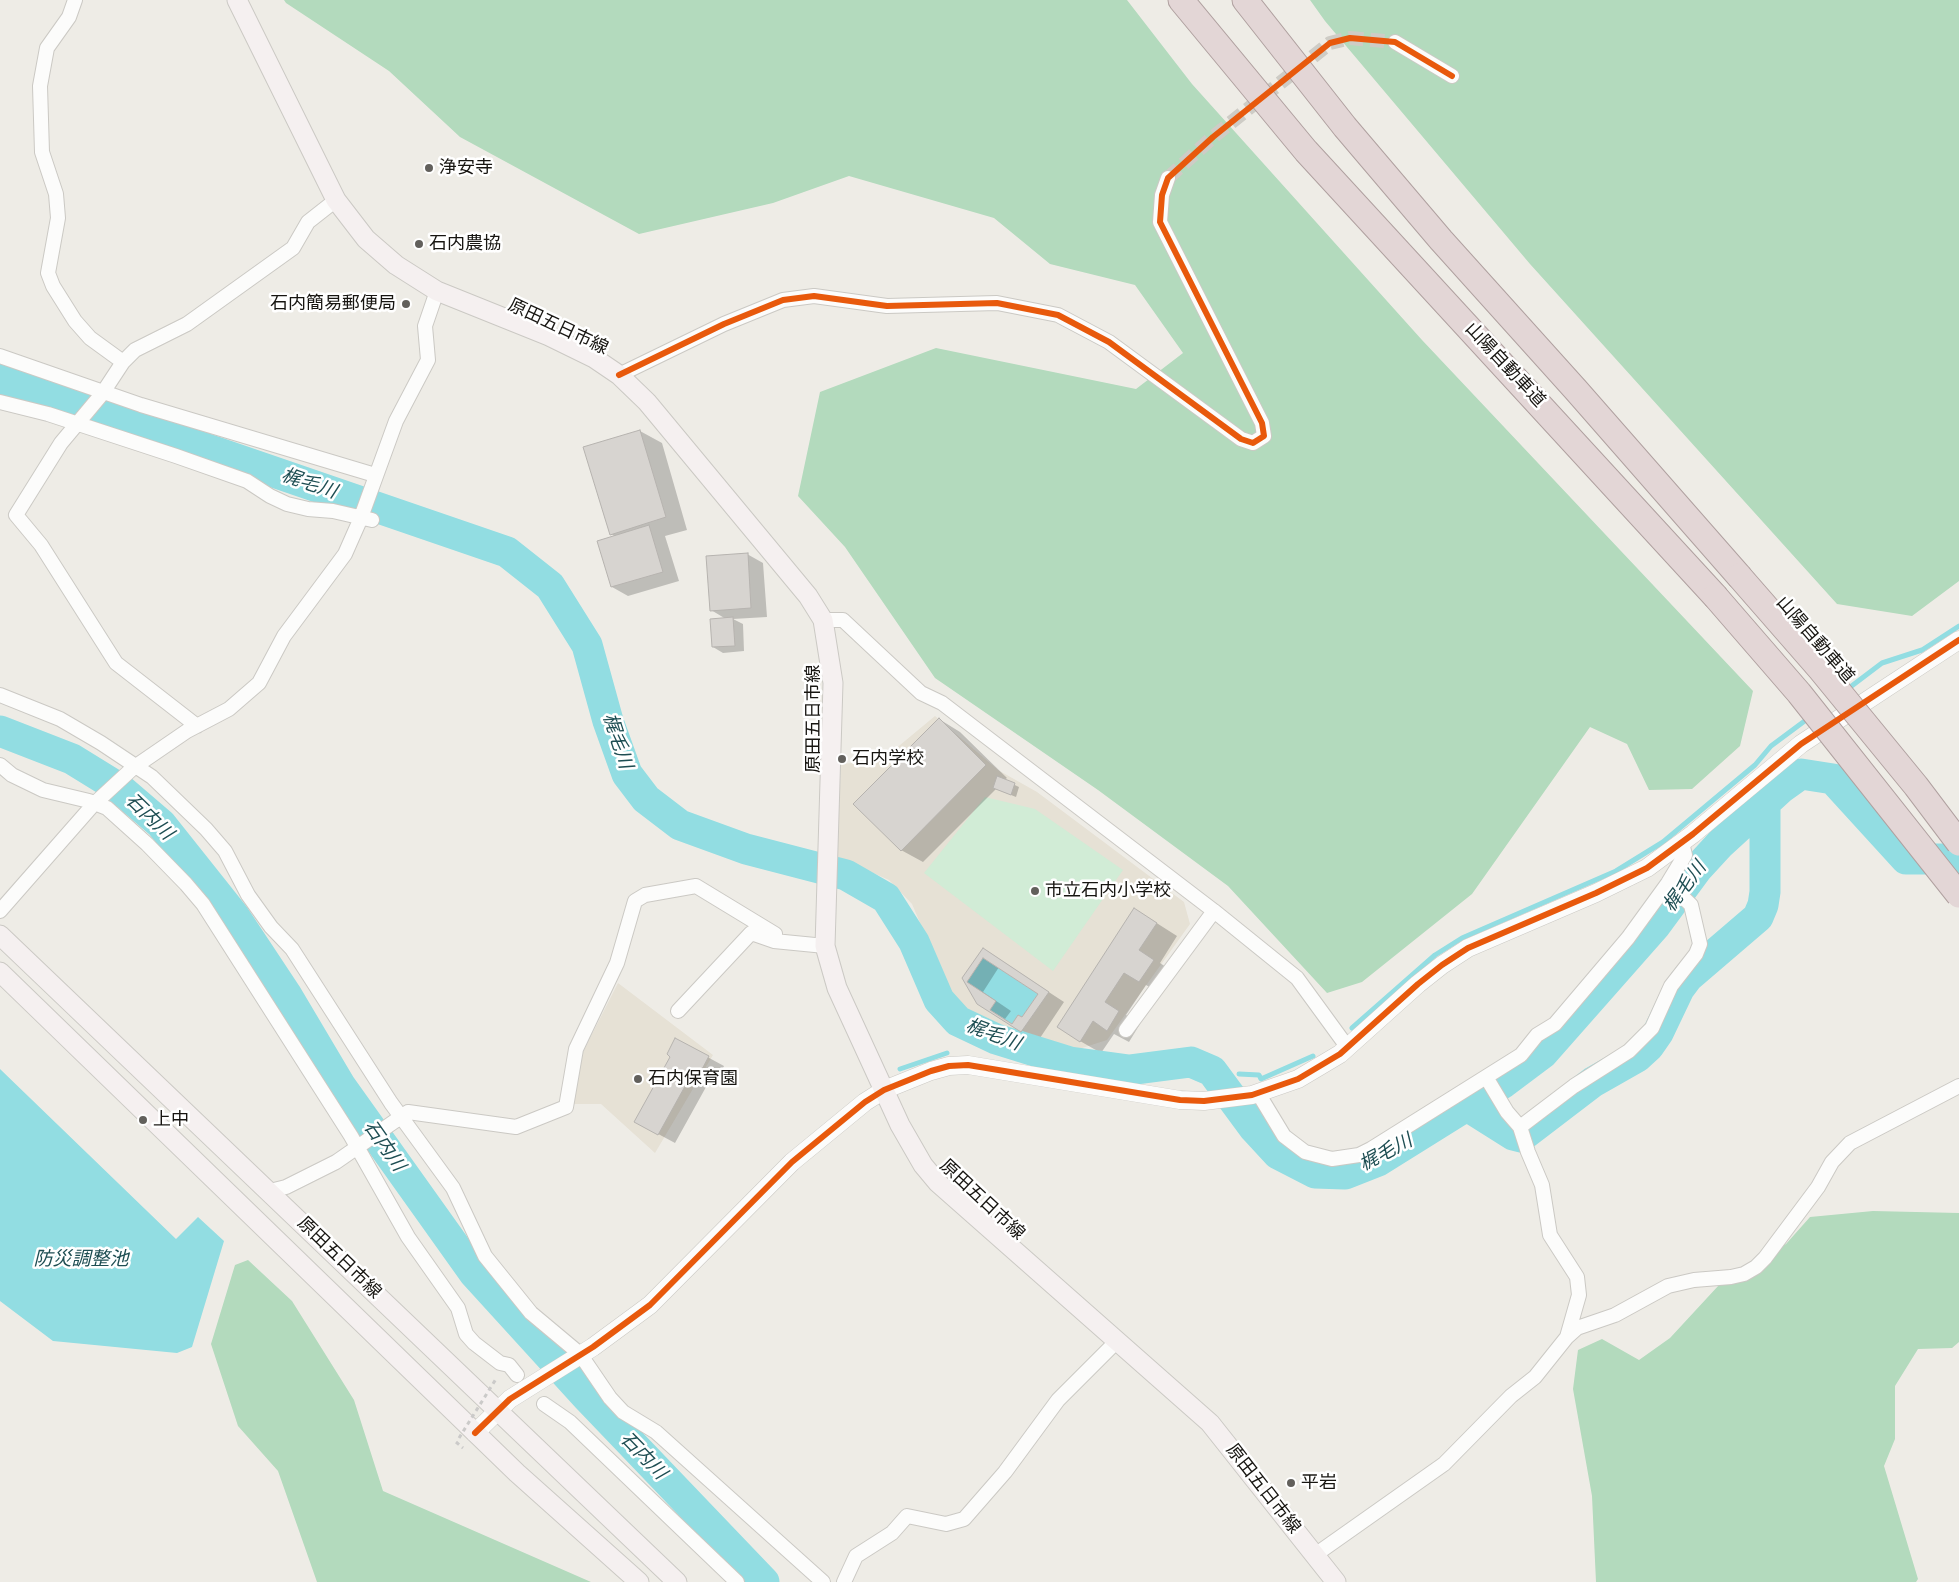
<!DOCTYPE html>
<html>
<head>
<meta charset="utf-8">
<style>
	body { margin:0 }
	canvas { display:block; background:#eeece6 }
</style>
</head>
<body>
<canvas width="1959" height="1582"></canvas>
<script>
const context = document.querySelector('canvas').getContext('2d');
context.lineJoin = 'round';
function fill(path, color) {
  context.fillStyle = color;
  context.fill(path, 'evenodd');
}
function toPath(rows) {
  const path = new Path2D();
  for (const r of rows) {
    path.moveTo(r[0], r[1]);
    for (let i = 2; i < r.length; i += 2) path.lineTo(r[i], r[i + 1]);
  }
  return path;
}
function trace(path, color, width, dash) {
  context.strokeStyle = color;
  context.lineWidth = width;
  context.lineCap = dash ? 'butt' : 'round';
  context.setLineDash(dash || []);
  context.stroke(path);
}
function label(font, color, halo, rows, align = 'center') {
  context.font = font + ' "Fira Sans","Noto Sans JP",sans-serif';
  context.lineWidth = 5;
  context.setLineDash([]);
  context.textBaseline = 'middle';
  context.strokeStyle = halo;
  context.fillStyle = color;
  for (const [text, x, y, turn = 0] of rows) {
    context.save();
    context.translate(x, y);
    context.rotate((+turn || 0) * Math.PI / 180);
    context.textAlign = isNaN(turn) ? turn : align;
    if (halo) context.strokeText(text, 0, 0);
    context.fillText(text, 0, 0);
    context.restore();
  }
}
fill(toPath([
	[935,716,998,770,1037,792,1184,902,1190,924,1107,1040,1079,1049,979,1019,951,995,912,904,889,880,837,857,841,764,882,760],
	[618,983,713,1055,655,1153,601,1104,573,1104,582,1054]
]), '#e6e1d5');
fill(toPath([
	[985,797,1035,809,1123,870,1053,971,924,873]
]), '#d1ecd6');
fill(toPath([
	[284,0,1127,0,1192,84,1422,340,1753,691,1740,746,1692,789,1649,790,1627,744,1590,727,1472,894,1362,982,1327,993,1228,886,1098,790,935,678,845,547,798,496,820,392,936,348,1136,389,1183,353,1135,285,1050,264,994,218,849,176,773,203,639,234,460,137,389,71,286,3],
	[1310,0,1959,0,1959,581,1912,616,1837,604,1530,264,1325,21],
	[1873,1211,1959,1213,1959,1342,1952,1348,1918,1349,1895,1386,1895,1439,1884,1466,1918,1579,1916,1582,1596,1582,1592,1496,1573,1389,1578,1350,1602,1339,1639,1360,1670,1338,1719,1285,1786,1244,1810,1217],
	[248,1260,292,1301,354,1400,383,1491,591,1582,317,1582,278,1471,238,1426,211,1344,235,1265]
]), '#b3dabd');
fill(toPath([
	[983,958,1038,994,1022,1017,1018,1015,1012,1024,990,1010,995,1001,967,982],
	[0,1069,176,1239,198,1217,224,1241,192,1347,177,1353,53,1341,0,1301]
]), '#92dde2');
fill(toPath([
	[640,431,662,443,687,530,665,536,679,581,628,596,612,587,599,542,616,537,611,534],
	[747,554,763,563,767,617,733,619,743,624,744,651,723,653,713,647,726,619,711,610],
	[939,719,960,732,1007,778,1004,780,1019,787,1016,797,996,789,923,862,901,850],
	[1155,922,1177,936,1160,963,1175,973,1161,994,1146,985,1126,1015,1140,1024,1129,1042,1114,1034,1101,1053,1080,1041],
	[983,949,1064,1002,1038,1041,1013,1025,1023,1019,1040,993,999,967,983,992,1011,1011,1005,1019,990,1010,963,978],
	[676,1040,724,1066,717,1081,711,1078,675,1143,636,1122,672,1056]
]), '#0003');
trace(toPath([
	[1845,691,1882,663,1922,650,1959,626],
	[1352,1028,1435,955,1462,938,1616,871,1663,842,1755,765,1771,746,1810,717],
	[900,1069,947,1053],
	[1239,1074,1259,1075,1261,1079,1313,1056]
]), '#92dde2', 5);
trace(toPath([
	[0,378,507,552,550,586,587,645,608,721,627,774,646,799,680,825,746,849,846,875,886,898,914,942,939,1000,958,1021,996,1039,1070,1062,1129,1070,1191,1062,1212,1071,1254,1128,1278,1154,1315,1173,1345,1174,1378,1161,1503,1083,1543,1053,1655,926,1697,869,1720,844,1780,789,1801,774,1833,779,1906,859,1959,859],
	[0,731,72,759,119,788,161,824,235,917,286,994,340,1085,474,1273,587,1397,764,1582],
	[1467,1106,1513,1135,1521,1137,1593,1082,1637,1057,1649,1046,1658,1033,1679,989,1688,977,1758,917,1763,905,1765,892,1765,803]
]), '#92dde2', 31);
const building = toPath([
	[640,430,666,517,610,535,583,447,640,430],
	[649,525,663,572,611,587,597,541,649,525],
	[748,553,751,608,710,611,706,556,748,553],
	[733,617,735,646,712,647,710,619,733,617],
	[939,718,986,765,901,851,853,804,939,718],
	[997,776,1015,783,1011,795,993,788,997,776],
	[1134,908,1157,923,1139,950,1154,960,1139,982,1124,973,1105,1002,1119,1011,1107,1031,1093,1021,1080,1042,1057,1027,1134,908],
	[983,948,1049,992,1021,1032,977,1004,962,978,983,948],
	[983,958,1038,994,1022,1017,1018,1015,1012,1024,990,1010,996,1001,967,982,983,958],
	[675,1038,709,1056,700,1073,694,1070,658,1135,634,1122,670,1057,667,1054,675,1038]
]);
fill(building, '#d7d4d0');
trace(building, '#b6b3af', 1);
trace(toPath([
	[1168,178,1213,137,1330,43,1350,38,1395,42]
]), '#ceccc6', 14, [14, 7]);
const minor = toPath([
	[75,0,69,17,47,48,40,86,42,152,56,194,58,218,48,273,53,286,75,321,90,338,123,362],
	[1395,42,1452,76],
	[0,356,141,405,375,475],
	[619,375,724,324,783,300,814,296,887,306,997,303,1058,315,1109,342,1241,439,1253,443,1264,436,1262,423,1160,222,1162,195,1168,178],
	[0,402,48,414,176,456,247,481,270,496,287,504,308,509,333,511,372,520],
	[823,620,843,620,921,693,942,703,1214,911,1297,978,1348,1048],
	[0,695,60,719,101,743,152,777,206,829,225,851,248,895,271,927,292,949,391,1103,453,1188,485,1256,531,1313,580,1354,610,1398,623,1412,656,1432,823,1582],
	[197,726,116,663,41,545,16,515,61,443,102,394,123,362,135,350,187,324,293,248,308,222,336,200],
	[0,765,12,775,43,790,89,801,107,808,147,844,186,884,203,904,351,1136,408,1237,458,1308,466,1334,474,1343,500,1363,509,1365,517,1375],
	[0,911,93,805,133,768,187,731,229,709,259,683,284,636,345,554,360,520,396,421,428,360,425,326,437,291],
	[678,1011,751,933,774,941,825,946],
	[1126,1030,1214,911],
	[1486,1077,1507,1112,1520,1127,1528,1152,1542,1185,1550,1235,1577,1277,1579,1295,1567,1337],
	[1258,1093,1284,1136,1305,1152,1332,1159,1359,1155,1371,1149,1521,1055,1537,1035,1555,1024,1628,938,1668,883,1685,855,1682,843],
	[1520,1127,1574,1086,1629,1051,1652,1028,1671,986,1696,954,1700,944,1691,905,1668,883],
	[270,1191,286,1187,336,1162,408,1112,516,1127,566,1107,576,1049,617,963,635,901,645,895,696,886,775,934,774,941],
	[544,1404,570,1422,737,1582],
	[1315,1555,1444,1464,1511,1396,1535,1377,1567,1337,1577,1328,1615,1315,1668,1286,1694,1280,1731,1277,1744,1274,1756,1267,1765,1258,1818,1187,1832,1162,1850,1143,1959,1086],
	[844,1582,856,1556,892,1533,907,1516,946,1524,964,1519,1005,1472,1058,1400,1118,1340]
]);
const tertiary = toPath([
	[475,1433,510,1399,593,1347,650,1305,792,1162,865,1102,884,1090,931,1071,949,1066,968,1065,1180,1100,1204,1101,1252,1095,1298,1079,1340,1054,1418,984,1442,965,1468,948,1596,893,1647,868,1693,834,1801,744,1959,640]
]);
const secondary = toPath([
	[237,0,336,200,366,239,396,265,437,291,549,336,594,358,619,375,647,402,808,596,823,620,833,683,825,946,837,988,900,1125,923,1165,938,1183,1210,1423,1336,1582],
	[0,935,677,1582],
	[0,972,517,1473,639,1582]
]);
const motorway = toPath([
	[1181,0,1306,151,1715,596],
	[1245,0,1345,127,1441,240,1576,390,1739,576]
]);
trace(minor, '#cbc9c4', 16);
trace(tertiary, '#cbc9c4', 19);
trace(secondary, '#cbc9c4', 21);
trace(motorway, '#b0a1a0', 27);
trace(toPath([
	[456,1442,463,1448]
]), '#cbcac9', 3, [4, 4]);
trace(minor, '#fcfcfb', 14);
trace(tertiary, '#fcfcfb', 18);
trace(secondary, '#f5f0f0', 19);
trace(motorway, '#e3d6d6', 25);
const motorwayBridge = toPath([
	[1739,576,1821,670,1916,786,1959,843],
	[1715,596,1799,693,1959,895]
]);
trace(motorwayBridge, '#b0a1a0', 27, []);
trace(toPath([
	[459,1438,496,1379]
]), '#cbcac9', 3, [4, 4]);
trace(motorwayBridge, '#e3d6d6', 25);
trace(toPath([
	[619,375,724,324,783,300,814,296,887,306,997,303,1058,315,1109,342,1241,439,1253,443,1264,436,1262,423,1160,222,1162,195,1168,178,1213,137,1330,43,1350,38,1395,42,1452,76],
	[475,1433,510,1399,593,1347,650,1305,792,1162,865,1102,884,1090,931,1071,949,1066,968,1065,1180,1100,1204,1101,1252,1095,1298,1079,1340,1054,1418,984,1442,965,1468,948,1596,893,1647,868,1693,834,1801,744,1959,640]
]), '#e8590c', 6);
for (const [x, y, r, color] of [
	[429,168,5,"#62605c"],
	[419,244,5,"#62605c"],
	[406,304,5,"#62605c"],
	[842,759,5,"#62605c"],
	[1035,891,5,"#62605c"],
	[638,1079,5,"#62605c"],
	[143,1120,5,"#62605c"],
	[1291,1483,5,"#62605c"]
]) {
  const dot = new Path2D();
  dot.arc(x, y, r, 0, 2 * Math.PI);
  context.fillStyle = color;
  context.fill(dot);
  trace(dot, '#fff', 2);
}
label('18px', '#171511', '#fff', [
	["浄安寺",439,168],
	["石内農協",429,244],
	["石内簡易郵便局",396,304,"right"],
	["石内学校",852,759],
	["市立石内小学校",1045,891],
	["石内保育園",648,1079],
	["上中",153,1120],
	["平岩",1301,1483]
], 'left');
label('18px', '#171511', '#fff', [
	["原田五日市線",558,327,25],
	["山陽自動車道",1505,365,47],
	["山陽自動車道",1815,640,49],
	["原田五日市線",814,719,-90],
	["原田五日市線",982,1200,43],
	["原田五日市線",339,1258,44],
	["原田五日市線",1263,1489,52]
]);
label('italic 19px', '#1e4e53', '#fff', [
	["梶毛川",309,484,19],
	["梶毛川",617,741,72],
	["石内川",149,817,44],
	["梶毛川",1685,887,-53],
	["梶毛川",993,1035,21],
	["石内川",384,1146,55],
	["梶毛川",1386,1153,-28],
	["防災調整池",81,1260],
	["石内川",643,1456,46]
]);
</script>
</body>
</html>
